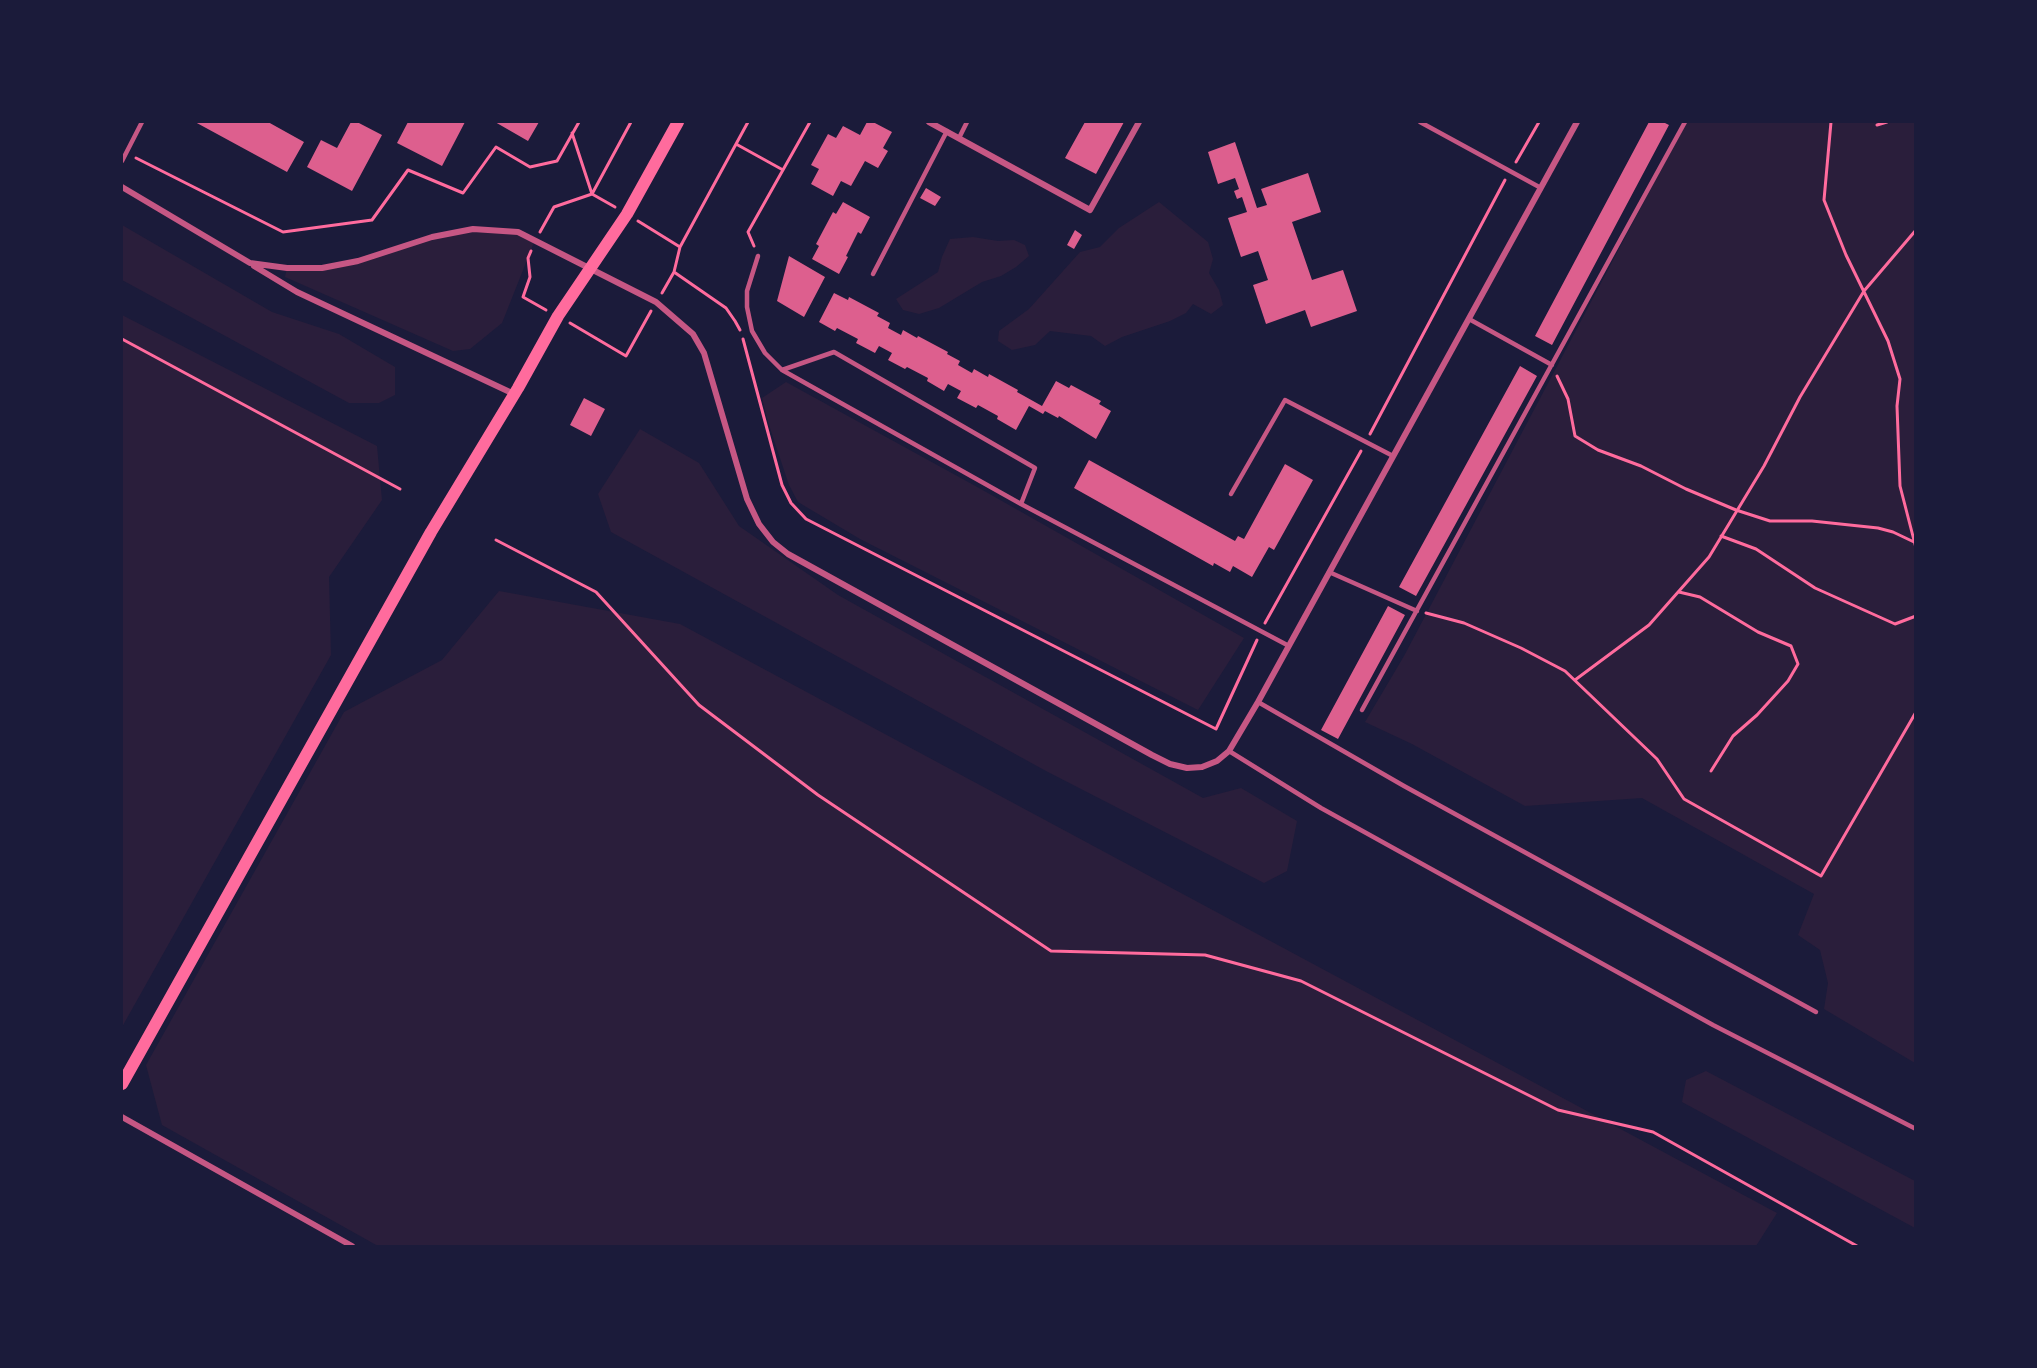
<!DOCTYPE html>
<html>
<head>
<meta charset="utf-8">
<style>
	body { margin:0 }
	#map { position:relative; width:2037px; height:1368px; overflow:hidden; background:#1b1b3a; font-family:"IBM Plex Sans",sans-serif }
	canvas { display:block }
	.frame { position:absolute; inset:0; border:123px solid #1b1b3a; pointer-events:none }
</style>
</head>
<body>
<div id="map">
<canvas width="2037" height="1368"></canvas>
<div class="frame"></div>
</div>
<script>
const context = document.querySelector('canvas').getContext('2d');
context.lineJoin = 'round';
function fill(path, color) {
  context.fillStyle = color;
  context.fill(path, 'evenodd');
}
function toPath(rows) {
  const path = new Path2D();
  for (const r of rows) {
    path.moveTo(r[0], r[1]);
    for (let i = 2; i < r.length; i += 2) path.lineTo(r[i], r[i + 1]);
  }
  return path;
}
function trace(path, color, width, dash) {
  context.strokeStyle = color;
  context.lineWidth = width;
  context.lineCap = dash ? 'butt' : 'round';
  context.setLineDash(dash || []);
  context.stroke(path);
}
fill(toPath([
	[1686,122,1915,122,1915,1063,1824,1009,1828,983,1820,950,1798,935,1814,894,1642,798,1525,806,1412,744,1365,722,1404,656],
	[1159,202,1208,242,1213,259,1209,273,1219,290,1223,305,1211,314,1193,304,1186,313,1170,321,1122,337,1105,346,1091,336,1050,331,1035,345,1012,350,998,341,999,331,1029,309,1080,252,1100,247,1119,228],
	[122,225,272,312,339,334,395,367,395,395,379,403,349,403,122,280],
	[473,229,518,232,535,240,502,323,470,349,453,351,285,277,287,268,322,268,432,237],
	[973,237,998,241,1014,240,1025,245,1029,256,1016,267,1001,276,982,282,939,308,919,314,903,310,896,299,938,272,942,257,950,239],
	[122,315,377,446,382,500,329,577,331,655,122,1027],
	[786,382,979,488,1244,638,1198,710,860,539,798,502,789,485,768,422,762,398],
	[640,429,699,463,739,526,838,595,1203,798,1241,788,1297,821,1287,871,1264,883,1046,771,611,532,598,494],
	[499,591,680,624,1777,1213,1756,1246,378,1246,162,1125,146,1065,344,712,442,660],
	[1706,1071,1915,1181,1915,1228,1682,1102,1686,1080]
]), '#2a1e3b');
fill(toPath([
	[195,122,268,122,304,142,287,172],
	[351,122,357,122,382,135,352,191,307,167,321,140,337,148],
	[408,122,465,122,442,166,397,143],
	[495,122,539,122,528,141],
	[867,122,873,122,892,132,883,148,888,151,878,168,865,161,851,186,841,181,833,196,811,184,819,169,811,165,828,134,836,138,843,126,860,135],
	[1085,122,1124,122,1096,174,1065,158],
	[1649,122,1663,122,1669,125,1552,345,1535,336],
	[1235,142,1257,208,1267,205,1261,189,1308,173,1321,212,1292,222,1312,280,1343,270,1357,311,1311,327,1305,310,1266,324,1253,285,1268,280,1258,251,1241,257,1228,218,1247,212,1242,197,1237,199,1234,191,1239,189,1235,178,1218,184,1208,152],
	[926,188,941,197,935,206,920,198],
	[843,202,870,217,861,234,858,232,846,256,848,257,839,274,812,259,819,246,816,244,833,212,836,214],
	[1075,230,1082,235,1074,249,1067,245],
	[789,256,825,277,804,317,777,301],
	[834,293,848,300,849,297,879,313,877,316,890,323,888,328,901,335,903,330,917,338,918,336,948,352,947,354,960,361,958,365,972,373,974,369,988,377,989,374,1018,390,1017,392,1042,406,1056,381,1069,388,1071,385,1101,401,1099,404,1111,411,1096,439,1059,416,1058,418,1045,411,1043,414,1029,406,1016,430,997,419,998,416,978,405,976,408,957,398,961,391,948,384,944,391,927,381,928,378,907,367,905,369,888,360,892,353,879,346,875,353,856,343,858,339,837,328,835,331,819,322],
	[1520,366,1537,376,1416,596,1399,587],
	[584,398,605,409,591,436,570,425],
	[1089,460,1235,541,1238,536,1244,539,1285,464,1313,480,1274,550,1269,547,1252,577,1233,566,1230,572,1214,563,1213,566,1074,488],
	[1388,606,1405,615,1338,739,1321,730]
]), '#dd5f8e');
trace(toPath([
	[1831,122,1824,200,1846,255,1888,341,1900,379,1897,406,1900,486,1916,548],
	[1877,125,1887,122],
	[572,133,592,194,615,207],
	[736,144,783,170],
	[136,158,283,232,372,220,408,170,463,193,496,147,530,167,557,161,579,122],
	[1516,162,1539,122],
	[638,221,680,247,674,272,726,308,735,321,740,330],
	[540,232,554,207,592,194,631,122],
	[754,246,748,232,810,122],
	[680,247,748,122],
	[531,251,528,258,530,277,523,297,546,310],
	[662,293,674,272],
	[570,323,626,356,651,311],
	[122,339,400,489],
	[743,339,782,485,791,503,806,519,1216,729,1257,640],
	[1557,376,1568,399,1575,436,1598,450,1641,466,1686,489,1736,510,1770,521,1812,521,1878,528,1893,532,1914,542],
	[1370,434,1505,180],
	[1721,536,1756,549,1815,588,1895,624,1916,616],
	[496,540,596,592,699,705,818,795,1051,951,1205,955,1301,981,1558,1110,1653,1132,1857,1246],
	[1679,592,1700,597,1758,632,1791,646,1798,664,1788,681,1757,715,1733,736,1711,771],
	[1426,613,1464,623,1521,648,1565,671,1657,759,1684,799,1821,876,1916,712],
	[1265,623,1361,451],
	[1575,680,1649,625,1709,557,1764,466,1800,397,1864,291,1916,230]
]), '#ff6b9d', 3);
trace(toPath([
	[1420,122,1541,188],
	[959,138,967,122],
	[122,161,142,122],
	[758,256,747,291,747,307,752,331,765,353,782,370,1021,504],
	[873,274,947,131],
	[1469,319,1552,365],
	[782,370,834,352,1035,468,1021,504,1289,646],
	[1231,494,1285,400,1393,456],
	[1329,572,1417,611],
	[1258,702,1404,786,1816,1012],
	[1362,710,1685,122],
	[1229,751,1321,808,1713,1025,1916,1129]
]), '#c65784', 4.5);
trace(toPath([
	[929,122,1090,210,1139,122],
	[122,187,250,263,287,268,322,268,358,261,432,237,473,229,518,232,656,302,693,334,704,353,747,499,759,524,773,542,788,554,1152,755,1170,764,1187,768,1202,767,1217,761,1229,751,1258,702,1577,122],
	[254,266,297,292,514,394],
	[122,1117,352,1246]
]), '#c65784', 6);
trace(toPath([
	[122,1084,431,532,518,388,558,316,627,214,678,122]
]), '#ff6b9d', 12);
</script>
</body>
</html>
